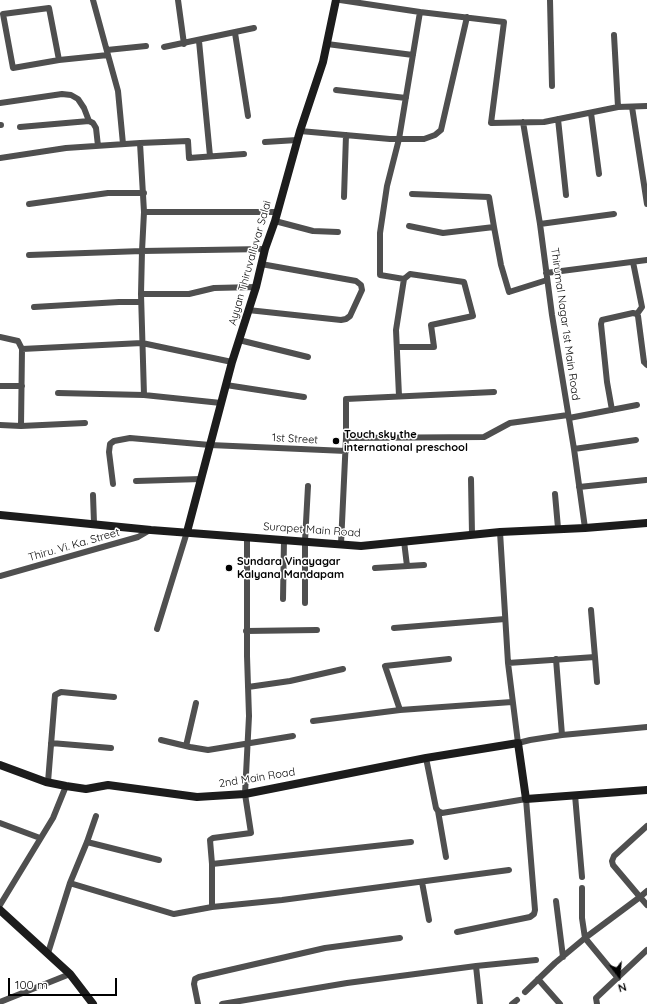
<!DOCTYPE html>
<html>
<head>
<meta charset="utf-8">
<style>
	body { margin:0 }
	#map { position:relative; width:647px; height:1004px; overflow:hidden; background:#fff; font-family:Quicksand,sans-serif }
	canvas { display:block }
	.north { position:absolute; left:599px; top:956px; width:40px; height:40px; -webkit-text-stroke:3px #fff; paint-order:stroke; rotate:164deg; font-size:11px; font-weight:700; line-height:16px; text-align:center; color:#000 }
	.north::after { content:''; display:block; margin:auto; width:14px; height:18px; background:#000; clip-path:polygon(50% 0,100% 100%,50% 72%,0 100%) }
	.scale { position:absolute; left:8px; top:978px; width:109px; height:18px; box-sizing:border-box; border:2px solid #000; border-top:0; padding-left:5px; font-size:12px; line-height:14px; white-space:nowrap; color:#000; -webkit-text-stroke:3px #fff; paint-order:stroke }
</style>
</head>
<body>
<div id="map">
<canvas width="647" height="1004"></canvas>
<div class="north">N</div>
<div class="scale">100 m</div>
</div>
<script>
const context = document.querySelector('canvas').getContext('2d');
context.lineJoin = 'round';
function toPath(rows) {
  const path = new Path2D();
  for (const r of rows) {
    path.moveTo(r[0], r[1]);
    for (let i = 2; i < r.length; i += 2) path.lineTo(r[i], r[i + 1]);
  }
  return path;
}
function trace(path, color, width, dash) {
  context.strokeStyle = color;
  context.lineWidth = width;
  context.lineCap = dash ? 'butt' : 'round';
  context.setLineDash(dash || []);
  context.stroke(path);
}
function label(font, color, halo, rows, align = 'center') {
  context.font = font + ' Quicksand,sans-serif';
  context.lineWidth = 3;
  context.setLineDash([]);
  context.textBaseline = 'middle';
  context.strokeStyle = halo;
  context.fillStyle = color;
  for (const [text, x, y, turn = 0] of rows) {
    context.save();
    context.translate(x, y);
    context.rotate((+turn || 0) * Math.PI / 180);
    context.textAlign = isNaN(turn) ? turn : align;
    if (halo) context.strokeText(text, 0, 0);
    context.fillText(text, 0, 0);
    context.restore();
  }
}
trace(toPath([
	[93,0,108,55],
	[178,0,184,44],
	[340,0,420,12,504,22,491,123,544,122,618,107,647,106],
	[550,0,552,86],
	[235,33,248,116],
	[614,35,618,107],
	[199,41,210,156],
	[327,44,413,55],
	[164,47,254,28],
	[107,50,146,46],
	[59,60,49,8,3,14,13,68,59,60,108,55,118,91,123,144],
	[336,90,406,98],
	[0,103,62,94,71,95,78,99,84,108,89,121],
	[632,107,647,204],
	[591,113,599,174],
	[558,119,566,195],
	[523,122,540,224,552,315,574,449,585,528],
	[0,125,1,125],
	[20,127,89,121,93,123,96,128,98,146],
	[300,131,390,139,424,139,435,135,441,130,467,17],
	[265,142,297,140],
	[140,143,144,212,142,251,141,294,144,395],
	[0,158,66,148,140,143,188,141,189,158,244,154],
	[412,194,489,197,494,227],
	[344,197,346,135],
	[29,204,108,193,144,193],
	[144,212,277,212],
	[275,221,313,231,338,232],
	[540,224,614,214],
	[409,226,443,233,494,227,501,265,509,292,547,280],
	[29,255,142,251,265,249],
	[633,262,642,307,637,314],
	[546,273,647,260],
	[404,279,380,275,380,233,387,186,399,139,420,12],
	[141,294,189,294,214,288,256,287],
	[34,307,119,302,141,302],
	[248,310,341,320,346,319,350,316,362,290,361,285,356,281,261,264],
	[0,337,18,341,22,349,142,343,232,362],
	[239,340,308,357],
	[397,347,434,347,431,325,473,316,464,282,410,274,404,279],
	[226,385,304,397],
	[0,386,22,386],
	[58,393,144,395,221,403],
	[399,396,396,330,404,279],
	[612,410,607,382,601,324,602,320,633,313,637,314,638,316,644,362,647,365],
	[569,418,637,405],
	[0,425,21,426,85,423],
	[21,426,22,349],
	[346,438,484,437,510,423,568,415],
	[574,449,636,440],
	[471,479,472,534],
	[136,481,201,479],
	[113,484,109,452,110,444,114,441,130,438,210,445,346,451],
	[579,487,646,480],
	[555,494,558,528],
	[93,495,94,523],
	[500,532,508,663,518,743,530,740,562,735,647,727],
	[404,541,407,566],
	[341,544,346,438,346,399,494,392],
	[375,568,424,565],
	[0,576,138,537,150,530],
	[283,599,284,540],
	[305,603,305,541,308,486],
	[591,610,595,657],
	[394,628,505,619],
	[157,629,187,532],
	[246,631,317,630],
	[556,659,562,735],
	[508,663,595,657,597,682],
	[248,687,290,681,343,669],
	[400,710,385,666,449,659],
	[313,721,400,710,512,702],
	[161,740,190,747,208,750,293,736],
	[51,743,111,748],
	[186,746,196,703],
	[426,758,436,808,438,811,442,813,526,799,535,910,534,914,530,917,457,932],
	[48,782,55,695,61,692,114,697],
	[575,795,582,877],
	[438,811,446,857],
	[0,823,40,838],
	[647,826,614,856,612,861,613,865,640,897,647,891],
	[87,842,159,860],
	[212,864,210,840,213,838,251,833,245,794,249,716,247,656,247,537],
	[422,882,429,920],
	[70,883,174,914,212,907,282,900,509,870],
	[582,888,582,918,585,938,618,978],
	[556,901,563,957],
	[0,905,53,818,66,786],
	[212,907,212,864,411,842],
	[48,953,70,883,87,842,96,816],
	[476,966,536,960],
	[538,979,560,1004],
	[525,992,555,963,585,938,640,897,647,905],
	[0,1002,70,974],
	[198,1004,194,984,195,979,199,977,325,948,400,938],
	[222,1004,347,983,476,966,480,1004],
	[512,1004,517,1000],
	[597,1004,596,998,647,950]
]), '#4f4f4f', 6);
trace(toPath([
	[0,515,151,530,361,546,500,532,585,528,647,523],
	[187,532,232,362,256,287,265,249,275,221,300,131,323,62,336,0],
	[0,765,46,782,66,786,86,789,108,785,197,797,245,794,426,758,518,743,526,799,647,790],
	[0,910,70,974,93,1004]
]), '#1c1c1c', 8);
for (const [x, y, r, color] of [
	[336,441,4,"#000"],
	[229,568,4,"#000"]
]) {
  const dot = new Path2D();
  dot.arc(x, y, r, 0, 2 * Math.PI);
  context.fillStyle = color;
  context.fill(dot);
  trace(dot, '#fff', 1.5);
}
label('11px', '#000', '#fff', [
	["Ayyan Thiruvalluvar Salai",250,263,-74],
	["Thirumal Nagar 1st Main Road",565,324,82],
	["1st Street",295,439,3],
	["Surapet Main Road",312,530,4],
	["Thiru. Vi. Ka. Street",74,545,-16],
	["2nd Main Road",257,778,-9]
]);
label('bold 11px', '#000', '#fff', [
	["Touch sky the",344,435],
	["international preschool",344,448],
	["Sundara Vinayagar",237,562],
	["Kalyana Mandapam",237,575]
], 'left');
</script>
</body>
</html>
